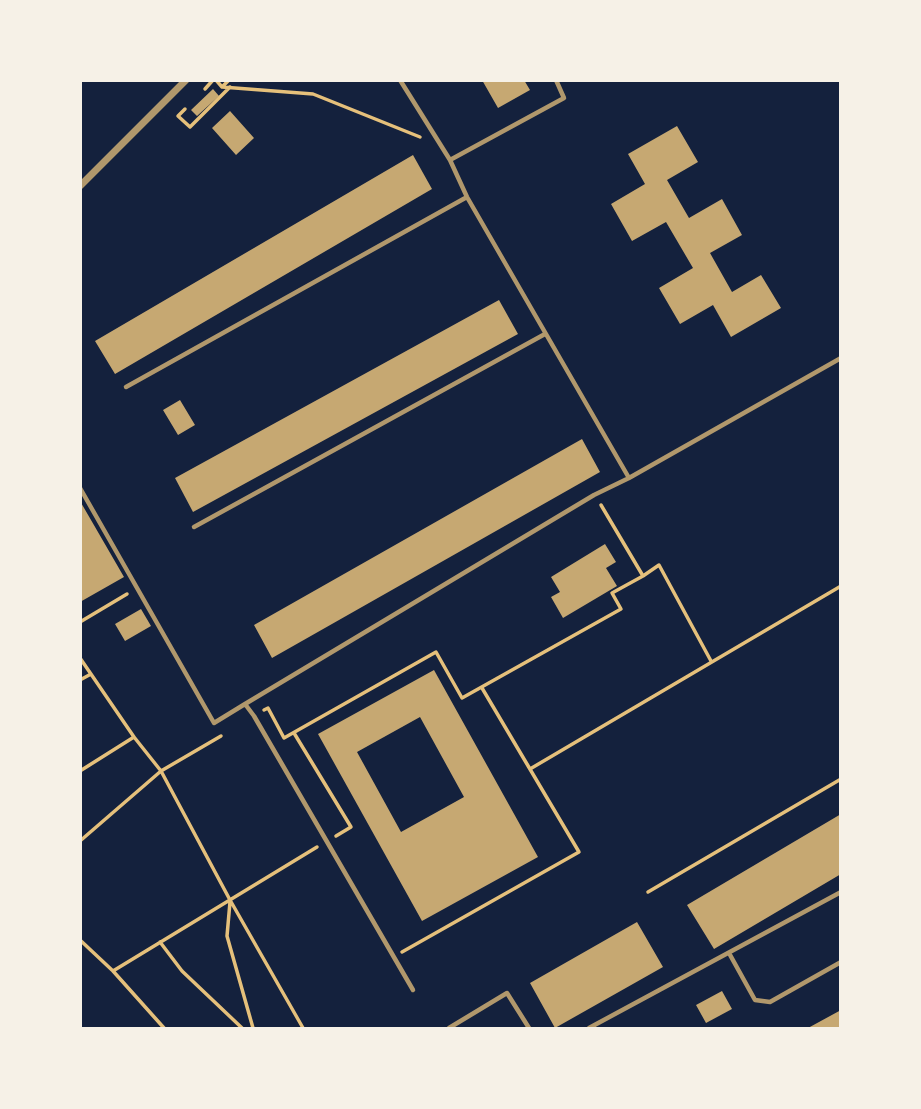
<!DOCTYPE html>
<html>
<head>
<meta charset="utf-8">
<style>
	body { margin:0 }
	#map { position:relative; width:921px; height:1109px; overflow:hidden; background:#14213d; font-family:Lato,sans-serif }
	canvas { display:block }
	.frame { position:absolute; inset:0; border:82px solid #f6f1e7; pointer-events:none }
</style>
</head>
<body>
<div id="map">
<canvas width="921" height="1109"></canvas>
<div class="frame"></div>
</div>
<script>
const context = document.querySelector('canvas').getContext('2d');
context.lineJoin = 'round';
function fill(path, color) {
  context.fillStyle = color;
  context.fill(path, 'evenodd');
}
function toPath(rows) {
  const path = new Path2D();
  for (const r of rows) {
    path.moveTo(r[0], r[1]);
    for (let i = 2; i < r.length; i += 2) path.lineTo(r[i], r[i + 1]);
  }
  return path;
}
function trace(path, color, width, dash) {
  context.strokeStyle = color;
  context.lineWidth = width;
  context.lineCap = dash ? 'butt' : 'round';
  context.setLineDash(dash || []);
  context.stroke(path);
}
fill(toPath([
	[482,80,524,80,530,90,498,108],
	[213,89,219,96,197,116,191,110],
	[230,111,254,138,236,155,212,128],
	[677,126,698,162,667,180,689,218,722,199,742,235,710,253,732,292,761,275,781,308,731,337,713,305,680,324,659,288,693,268,666,222,632,241,611,204,645,184,628,154],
	[413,155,432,189,115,374,95,341],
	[499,300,518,334,193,512,175,478],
	[180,400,195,425,178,435,163,410],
	[582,439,600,472,272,658,254,625],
	[80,501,124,577,80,602],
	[605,544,616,562,606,568,617,586,563,618,551,597,560,592,551,577],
	[141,609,151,626,125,641,115,624],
	[434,670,538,857,422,921,318,734],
	[420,717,464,797,401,832,357,752],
	[841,814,841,874,714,949,687,905],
	[637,922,663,967,555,1028,530,983],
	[722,991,732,1009,706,1023,696,1005],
	[841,1010,841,1028,808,1028]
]), '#c6a872');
trace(toPath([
	[216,80,222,87,313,94,420,137],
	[222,87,229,80],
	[205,89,213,80],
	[185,109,178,116,190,127,230,87],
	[601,505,643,576,659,565,711,661],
	[80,622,127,594],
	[80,658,134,737],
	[80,680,91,674],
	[264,710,268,708,284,738,436,652,462,698,621,609,612,593,643,576],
	[294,733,351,827,336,836],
	[530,769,841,586],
	[80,771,134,737,161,771,230,900,303,1028],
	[80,841,161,771,221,736],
	[648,892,841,779],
	[230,902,227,936,253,1028],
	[80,940,113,971,164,1028],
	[160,942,182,971,242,1028],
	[402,952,579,852,482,688],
	[113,971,317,847]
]), '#e5c07b', 3.5);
trace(toPath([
	[400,80,450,160,467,197,629,478],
	[450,160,564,98,556,80],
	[126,387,467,197],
	[80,488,214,723,245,704,254,716,413,990],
	[194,527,545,334],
	[245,704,594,495,629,478,841,358],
	[729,953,755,1000,770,1002,841,962],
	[449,1028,507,993,529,1028],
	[589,1028,841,892]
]), '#b1986c', 4.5);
trace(toPath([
	[80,186,186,80]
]), '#b1986c', 7);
</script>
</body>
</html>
